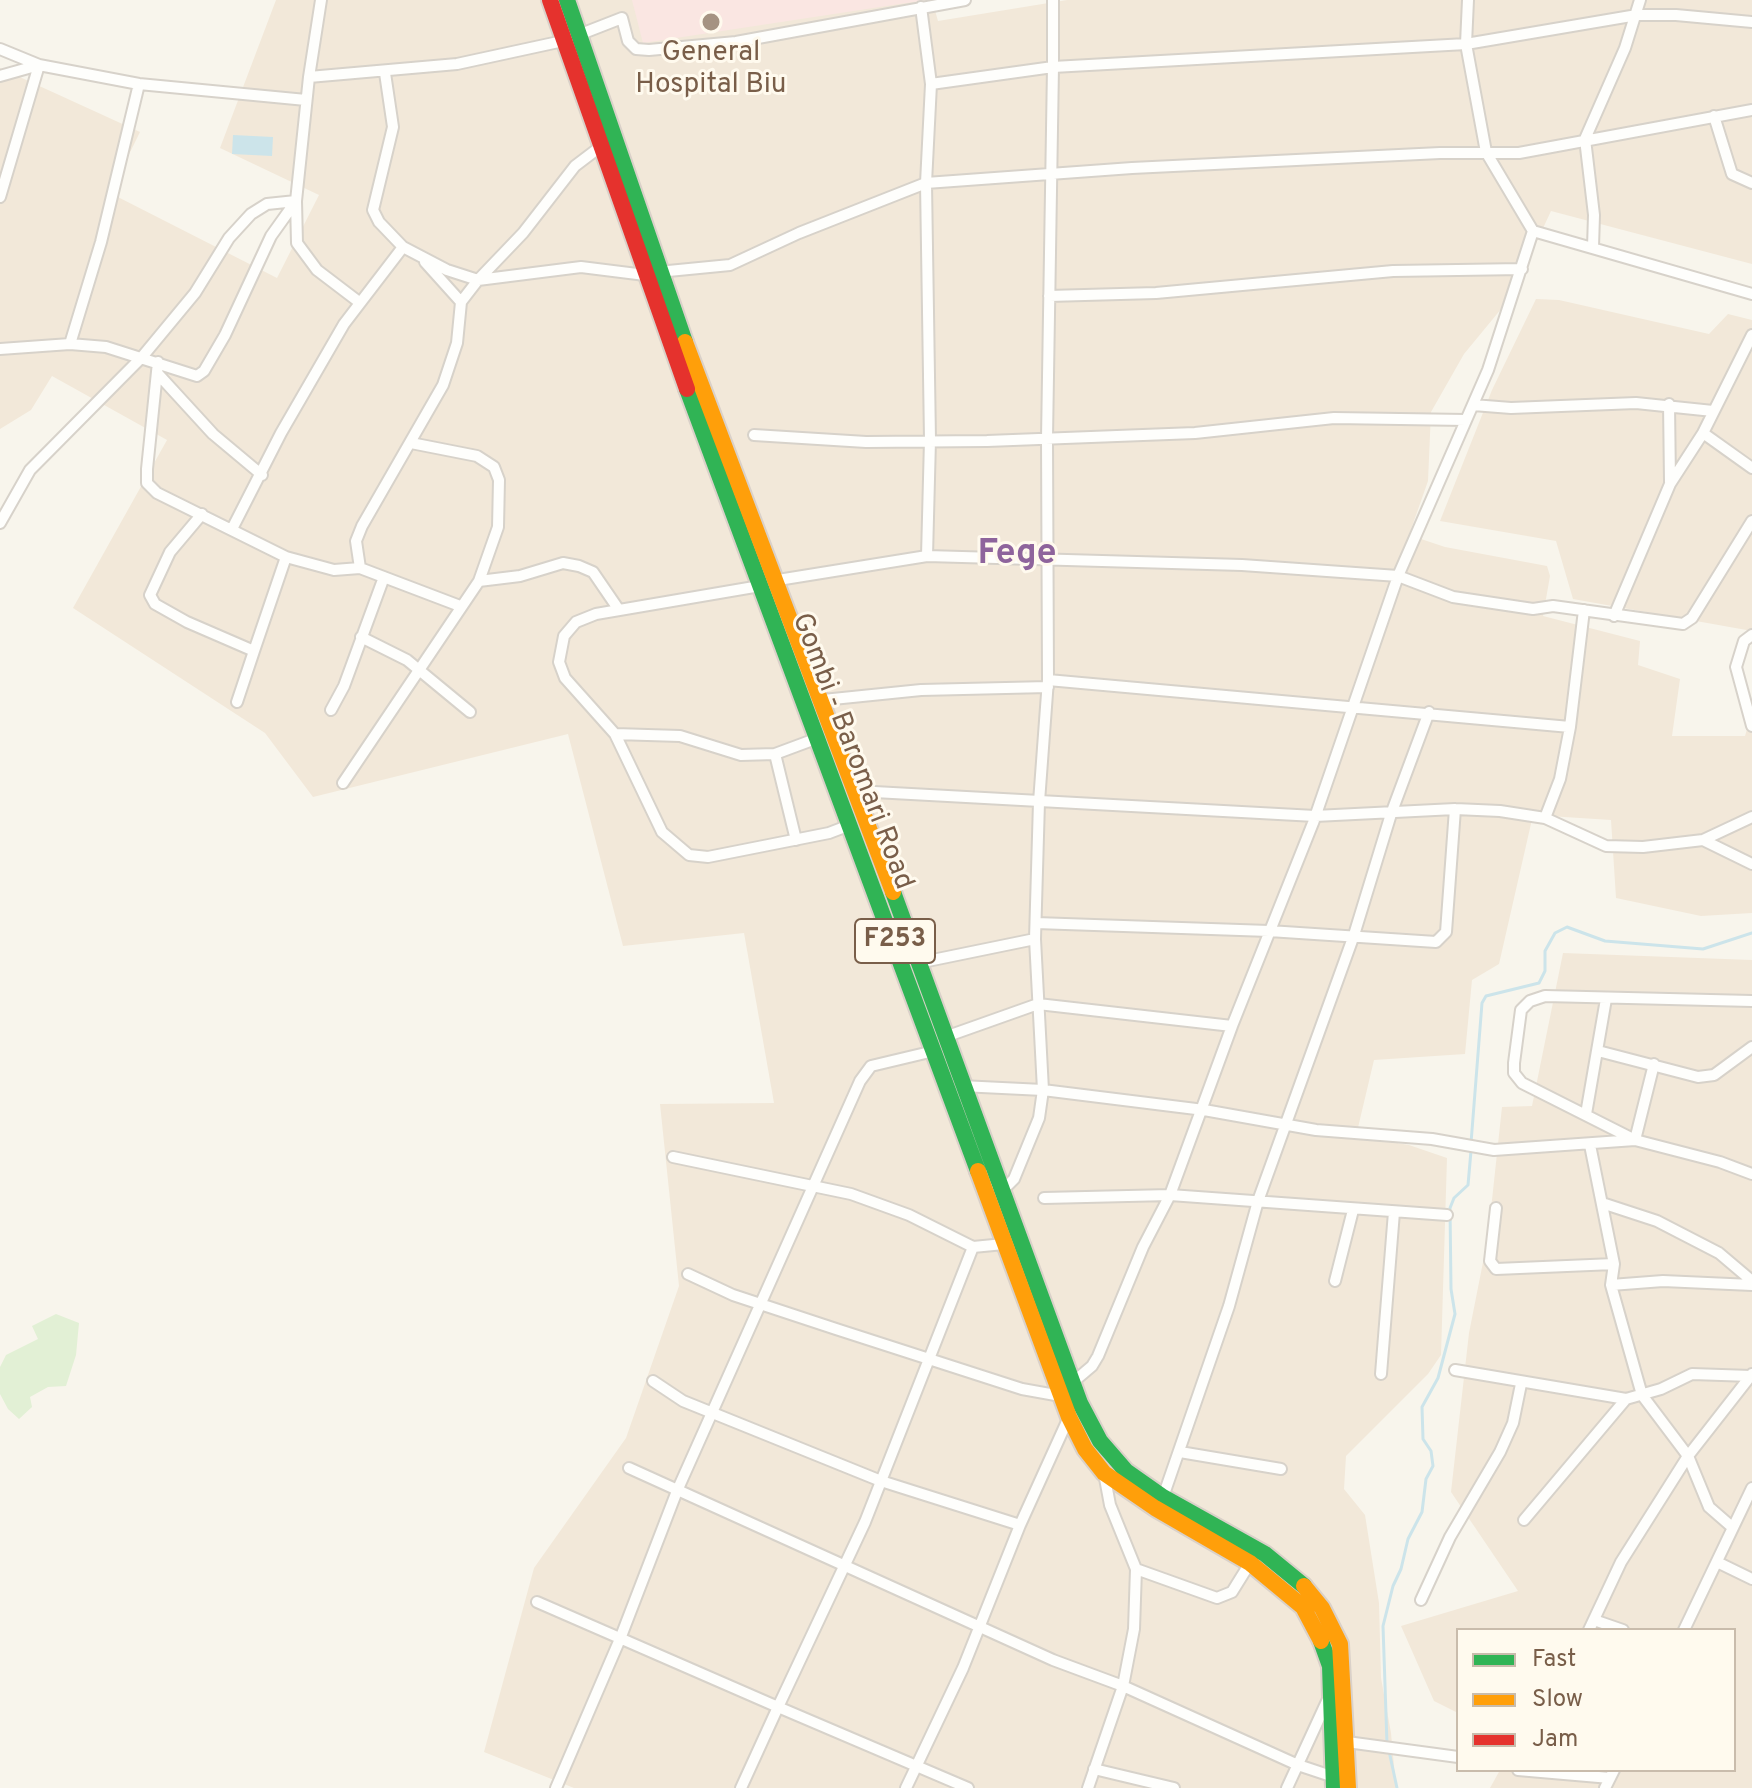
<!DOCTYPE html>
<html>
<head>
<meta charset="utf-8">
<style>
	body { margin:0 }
	#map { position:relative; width:1752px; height:1788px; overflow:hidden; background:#f8f5ec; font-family:Overpass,sans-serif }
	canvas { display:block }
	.legend { position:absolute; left:1456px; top:1628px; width:280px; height:144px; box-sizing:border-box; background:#fffaee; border:2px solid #c9bcac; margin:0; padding:10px 14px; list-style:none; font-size:24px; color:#795e49 }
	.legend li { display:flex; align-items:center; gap:16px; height:40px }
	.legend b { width:40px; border:2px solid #c9bcac }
</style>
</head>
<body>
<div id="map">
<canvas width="1752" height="1788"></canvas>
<ul class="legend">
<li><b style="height:10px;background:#30b455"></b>Fast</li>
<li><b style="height:10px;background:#ff9f0a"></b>Slow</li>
<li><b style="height:10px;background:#e5322d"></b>Jam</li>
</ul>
</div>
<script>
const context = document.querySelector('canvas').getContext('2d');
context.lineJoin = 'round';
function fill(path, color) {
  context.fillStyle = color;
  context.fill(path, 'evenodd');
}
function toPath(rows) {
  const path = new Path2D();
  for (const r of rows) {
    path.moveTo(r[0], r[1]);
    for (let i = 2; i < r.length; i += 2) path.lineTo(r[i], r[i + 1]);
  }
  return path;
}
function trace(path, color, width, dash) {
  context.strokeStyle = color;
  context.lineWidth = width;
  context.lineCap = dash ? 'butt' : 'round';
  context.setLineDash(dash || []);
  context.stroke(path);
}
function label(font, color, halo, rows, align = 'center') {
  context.font = font + ' Overpass,sans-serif';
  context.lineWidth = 6;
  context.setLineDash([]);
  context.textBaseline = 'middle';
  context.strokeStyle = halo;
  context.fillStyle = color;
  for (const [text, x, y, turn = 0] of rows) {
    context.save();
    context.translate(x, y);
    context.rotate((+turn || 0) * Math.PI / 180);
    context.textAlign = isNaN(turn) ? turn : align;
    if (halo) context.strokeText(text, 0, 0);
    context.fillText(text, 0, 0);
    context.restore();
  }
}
fill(toPath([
	[276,0,932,0,938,21,1067,0,1752,0,1752,264,1551,211,1511,297,1464,354,1431,412,1428,481,1409,535,1445,547,1547,566,1550,576,1543,616,1640,641,1638,665,1680,679,1672,736,1745,736,1752,712,1752,913,1701,916,1616,898,1611,820,1533,815,1499,964,1472,980,1465,1054,1374,1060,1356,1136,1409,1145,1447,1158,1441,1355,1428,1374,1346,1456,1344,1489,1365,1515,1379,1603,1381,1678,1391,1733,1396,1788,574,1788,484,1752,534,1568,626,1438,679,1286,660,1104,774,1103,744,933,623,946,568,734,313,797,265,733,73,608,167,440,52,376,31,410,0,429,0,68,140,132,110,193,277,278,319,195,220,148],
	[1536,299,1559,300,1709,334,1728,314,1752,320,1752,631,1573,599,1556,541,1440,521,1492,390],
	[1563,953,1752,960,1752,1788,1490,1788,1500,1770,1734,1770,1734,1630,1458,1630,1458,1713,1434,1701,1401,1626,1518,1591,1451,1492,1469,1333,1488,1237,1502,1107,1532,1106]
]), '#f2e8d9');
fill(toPath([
	[632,0,926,0,643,43]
]), '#fae6e2');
fill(toPath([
	[56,1314,79,1323,76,1355,66,1386,48,1387,30,1397,32,1407,19,1419,8,1409,0,1394,0,1367,6,1355,38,1339,32,1326]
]), '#e2f0d5');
fill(toPath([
	[233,135,273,137,272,156,232,154]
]), '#cce4ea');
trace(toPath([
	[1471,1143,1482,1003,1486,996,1539,983,1545,971,1545,951,1555,933,1567,927,1605,941,1703,949,1752,933],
	[1387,1744,1383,1626,1393,1586,1401,1569,1408,1539,1422,1512,1426,1479,1433,1466,1431,1451,1423,1439,1422,1407,1438,1378,1455,1314,1451,1289,1450,1208,1454,1198,1468,1185,1471,1151],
	[1389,1751,1397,1788]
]), '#cce4ea', 3);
const street = toPath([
	[921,7,931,84,1053,67,1053,0],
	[0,49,39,65,0,197],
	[385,73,393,127,373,210,379,222,403,247,447,270,478,280,523,233,575,166,600,147],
	[0,76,39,65,139,84,306,100],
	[309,77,321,0],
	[1714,116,1732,174,1752,183],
	[1533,231,1752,294],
	[1593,247,1594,215,1585,139,1625,48,1640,0],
	[425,262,461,302],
	[658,272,730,265,799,233,926,183,1132,168,1440,153,1519,153,1752,110],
	[1049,296,1156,293,1393,271,1522,269],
	[359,302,317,270,297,243,296,201,309,77,457,64,563,41,622,18,628,41,636,49,649,50,736,42,965,0],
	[70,344,101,242,139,84],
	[0,349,70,344,106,347,197,376,204,371,225,335,271,236,296,201],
	[158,362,147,469,147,483,157,493,286,557,334,570,360,568,460,606],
	[158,374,213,434,262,475],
	[1669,404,1670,482],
	[1473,405,1511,408,1636,403,1713,411],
	[1703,433,1752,468],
	[754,435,866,442,987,441,1195,433,1334,418,1466,420],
	[202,514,170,552,150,595,155,604,187,622,254,651,286,557],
	[0,523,30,470,142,357,195,293,229,238,251,214,267,204,296,201],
	[232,529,281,433,344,324,403,247],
	[927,556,930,440,926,183,931,84],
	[360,568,356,541,362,526,443,385,457,343,461,302,478,280,581,267,645,275],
	[778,580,927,556,1242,565,1398,576,1453,597,1533,609,1553,606,1683,624,1692,618,1752,521],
	[479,581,520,576,563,563,579,566,593,572,619,610],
	[760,586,596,614,576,622,564,636,559,662,565,678,615,734,662,832,689,855,708,857,829,833,850,825],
	[1614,616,1670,484,1703,433,1752,335],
	[1752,635,1744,641,1736,667,1752,726],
	[361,637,407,660,470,712],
	[1048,680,1570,727],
	[823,700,921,690,1048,687],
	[237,702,254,651],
	[331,710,344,686,384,577],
	[615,734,680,736,741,755,775,754,818,738],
	[775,754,796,840],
	[343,783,479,581,498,527,499,480,494,467,477,456,411,443],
	[856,791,1315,816,1455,809,1500,811,1545,818,1606,846,1643,847,1703,840,1752,864],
	[1545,818,1560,779,1570,727,1584,610],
	[1703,840,1752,817],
	[1036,923,1269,931,1436,942,1446,932,1455,809],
	[918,963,1035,939],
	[1752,1001,1545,996,1530,1001,1521,1010,1514,1063,1514,1073,1522,1083,1635,1140,1720,1162,1752,1174],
	[945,1037,1038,1004,1232,1026],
	[1598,1051,1698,1077,1714,1075,1752,1047],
	[961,1086,1043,1090,1204,1110,1316,1130,1432,1139,1494,1150,1635,1140],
	[1586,1114,1606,999],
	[1635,1140,1654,1064],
	[673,1157,851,1194,909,1215,973,1247,1004,1244],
	[995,1185,1008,1185,1014,1179,1039,1118,1043,1090,1035,939,1039,802,1048,680,1047,438,1053,67,1466,44,1637,15,1676,15,1752,22],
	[1044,1198,1170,1195,1447,1215],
	[1602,1203,1657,1221,1719,1253,1752,1281],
	[1496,1208,1490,1261,1496,1269,1614,1264,1590,1145],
	[1614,1264,1611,1285,1642,1395,1688,1456,1709,1507,1732,1527],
	[688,1274,733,1295,836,1329,1022,1389,1061,1396],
	[1335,1281,1353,1210],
	[1611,1285,1663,1281,1752,1285],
	[1455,1370,1626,1399],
	[1381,1374,1394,1212],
	[653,1381,683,1401,881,1481,1020,1525],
	[1072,1383,1092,1366,1098,1356,1143,1247,1170,1195,1232,1026,1313,823,1398,576,1488,370,1533,231,1486,152,1466,44,1468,0],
	[1180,1452,1281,1469],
	[629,1468,1053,1660,1123,1686,1298,1765,1334,1777],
	[1163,1497,1229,1306,1258,1201,1354,935,1391,814,1429,712],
	[1524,1520,1626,1399,1661,1389,1692,1374,1751,1376],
	[1717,1562,1752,1579],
	[1136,1569,1217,1598,1232,1592,1250,1563],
	[1421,1600,1450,1537,1500,1452,1513,1423,1521,1384],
	[537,1602,778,1707,865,1522,973,1247],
	[1594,1620,1623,1630],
	[1589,1630,1621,1562,1688,1456,1752,1374],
	[1684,1630,1752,1488],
	[1347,1742,1458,1757],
	[1094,1769,1174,1788],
	[1518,1770,1610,1778],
	[556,1788,620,1639,677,1491,860,1081,871,1066,934,1051],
	[741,1788,778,1707,968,1788],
	[906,1788,963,1668,1020,1525,1069,1417],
	[1088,1788,1123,1686,1134,1629,1136,1569,1110,1505,1104,1473],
	[1287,1788,1328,1699],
	[1605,1788,1614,1770]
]);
const fast = toPath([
	[567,0,685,342],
	[687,389,978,1171],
	[893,892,1080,1403,1100,1441,1126,1471,1163,1497,1265,1554,1304,1586],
	[1321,1641,1330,1666,1334,1788]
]);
const slow = toPath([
	[685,342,893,892],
	[978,1171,1069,1417,1085,1449,1104,1473,1155,1508,1250,1563,1303,1607,1321,1641],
	[1304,1586,1322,1608,1340,1644,1348,1788]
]);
const jam = toPath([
	[550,0,687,389]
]);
trace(street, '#d7d2ca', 14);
trace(fast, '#dad1c9', 20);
trace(slow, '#dad1c9', 20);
trace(jam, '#dad1c9', 20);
trace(street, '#fefefc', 10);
trace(fast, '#30b455', 16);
trace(slow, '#ff9f0a', 16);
trace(jam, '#e5322d', 16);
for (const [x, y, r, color] of [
	[711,22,10,"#a59382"]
]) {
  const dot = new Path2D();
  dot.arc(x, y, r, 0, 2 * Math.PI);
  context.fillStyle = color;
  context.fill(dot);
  trace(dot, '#fffaee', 3);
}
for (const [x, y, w] of [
	[895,941,80]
]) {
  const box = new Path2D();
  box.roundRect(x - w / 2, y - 22, w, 44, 6);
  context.fillStyle = '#fffaee';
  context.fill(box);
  trace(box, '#795e49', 2);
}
label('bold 26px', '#795e49', null, [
	["F253",895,941]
]);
label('28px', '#795e49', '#fffaee', [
	["General",711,54],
	["Hospital Biu",711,86]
]);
label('28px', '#795e49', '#fffaee', [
	["Gombi - Baromari Road",851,752,69]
]);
label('bold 36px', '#8e649c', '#fffaee', [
	["Fege",1017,556]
]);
</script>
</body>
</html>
